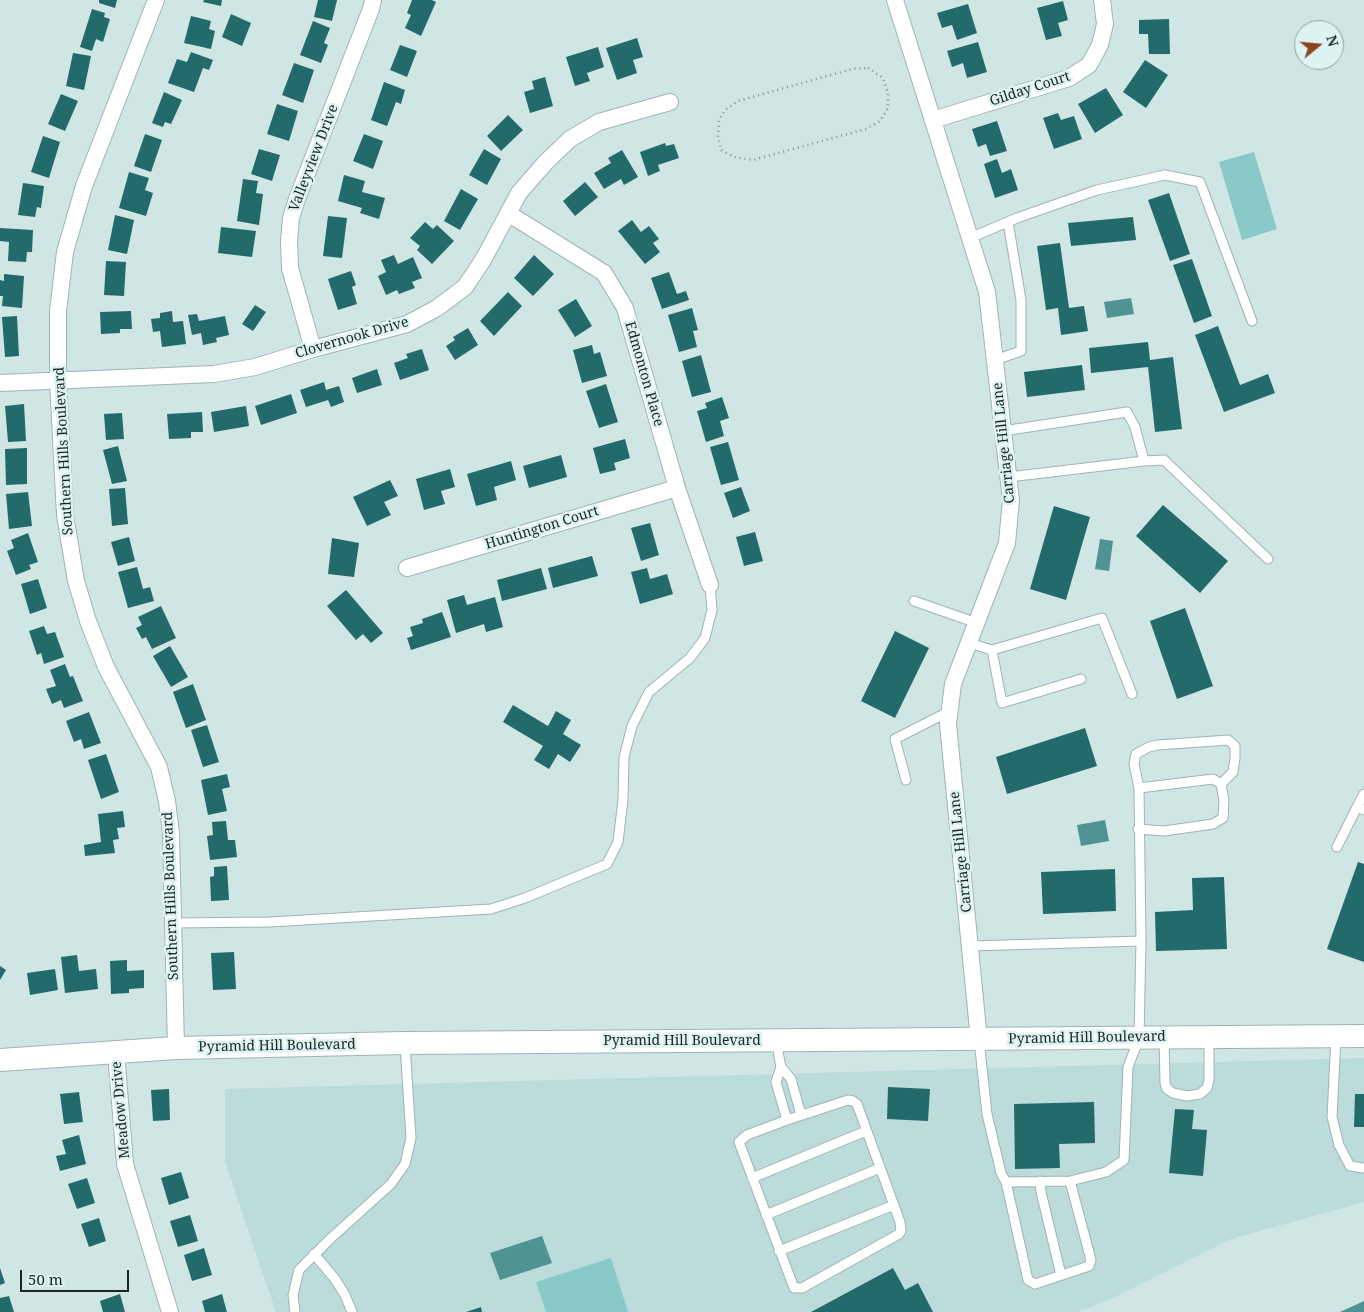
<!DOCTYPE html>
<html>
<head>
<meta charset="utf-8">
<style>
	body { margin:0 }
	#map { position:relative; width:1364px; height:1312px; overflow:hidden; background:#cfe6e5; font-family:"Noto Serif",serif }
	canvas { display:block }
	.north { position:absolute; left:1294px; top:20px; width:50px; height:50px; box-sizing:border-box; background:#dcf3f2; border:1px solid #90a1a0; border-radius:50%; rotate:73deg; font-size:14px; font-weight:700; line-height:20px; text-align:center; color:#1d2525 }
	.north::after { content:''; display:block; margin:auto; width:18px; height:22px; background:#8d4622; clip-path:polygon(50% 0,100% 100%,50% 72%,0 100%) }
	.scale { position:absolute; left:20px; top:1270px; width:109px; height:22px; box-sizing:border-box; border:2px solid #1d2525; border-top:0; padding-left:6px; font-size:15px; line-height:18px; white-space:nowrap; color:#1d2525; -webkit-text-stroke:4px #dcf3f2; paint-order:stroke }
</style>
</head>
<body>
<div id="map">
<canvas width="1364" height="1312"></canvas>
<div class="north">N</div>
<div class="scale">50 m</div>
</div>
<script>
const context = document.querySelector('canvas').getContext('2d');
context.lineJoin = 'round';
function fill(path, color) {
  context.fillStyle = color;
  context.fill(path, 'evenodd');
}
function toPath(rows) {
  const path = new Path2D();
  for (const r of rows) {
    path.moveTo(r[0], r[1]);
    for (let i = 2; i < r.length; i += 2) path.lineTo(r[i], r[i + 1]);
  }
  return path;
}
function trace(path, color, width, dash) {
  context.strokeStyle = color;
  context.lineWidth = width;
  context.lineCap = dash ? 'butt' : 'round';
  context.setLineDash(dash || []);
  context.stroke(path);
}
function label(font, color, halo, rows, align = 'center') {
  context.font = font + ' "Noto Serif",serif';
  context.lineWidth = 5;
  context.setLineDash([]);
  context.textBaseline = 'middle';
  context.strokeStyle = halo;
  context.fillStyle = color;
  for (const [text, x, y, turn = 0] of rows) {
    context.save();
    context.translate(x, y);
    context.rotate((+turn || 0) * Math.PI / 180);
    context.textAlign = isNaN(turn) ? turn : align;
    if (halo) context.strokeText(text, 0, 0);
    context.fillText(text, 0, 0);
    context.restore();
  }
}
fill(toPath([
	[1364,1058,1364,1202,1231,1239,1109,1300,1079,1312,276,1312,225,1161,225,1089]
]), '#bcdbdb');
fill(toPath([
	[1254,152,1277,229,1242,240,1219,162],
	[611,1258,628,1312,546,1312,536,1282]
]), '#89cac9');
fill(toPath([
	[1131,298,1134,314,1107,318,1104,302],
	[1100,539,1113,541,1109,571,1095,569],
	[1105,820,1109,841,1081,846,1077,825],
	[542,1236,552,1263,500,1280,490,1253],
	[1364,1301,1364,1312,1340,1312]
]), '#4f9392');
fill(toPath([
	[99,0,117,0,115,8,99,3],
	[204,0,222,0,221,6,203,2],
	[318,0,337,0,332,21,314,17],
	[412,0,432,0,436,2,421,36,405,28,411,15,407,13],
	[1063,1,1068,20,1058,23,1062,36,1046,40,1037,8],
	[968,4,977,33,957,40,952,25,942,28,937,13],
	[92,9,105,13,104,17,110,19,103,42,96,39,92,51,80,47],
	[231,14,251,23,242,46,222,37],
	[191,16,211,21,209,29,215,31,211,49,184,43],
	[1169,19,1170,54,1149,54,1148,34,1139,34,1139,20],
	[313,21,330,28,324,43,328,45,321,63,300,55],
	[637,38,643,57,633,60,637,73,617,80,606,48],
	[978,42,987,72,967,78,963,63,952,67,947,51],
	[400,45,417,51,407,77,390,70],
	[598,47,604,67,587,73,590,81,575,86,566,57],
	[191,52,213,60,209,70,203,68,194,92,168,83,177,59,187,62],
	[73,53,91,56,84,90,66,86],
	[1145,60,1168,75,1146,108,1123,92],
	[294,63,314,70,303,103,282,95],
	[545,77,553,106,530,113,524,92,534,89,532,81],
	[384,82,405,90,401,104,396,102,387,126,371,120],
	[1106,88,1123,115,1095,133,1078,104],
	[164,92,182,100,171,124,165,122,163,127,152,123],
	[61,94,78,101,65,131,48,124],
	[277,104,298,111,289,141,267,134],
	[1058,113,1061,120,1074,116,1082,139,1054,149,1043,118],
	[508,115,523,130,501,151,487,136],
	[997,121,1007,151,990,156,986,144,978,147,972,129],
	[145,134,162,140,151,172,134,166],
	[364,134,383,141,373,169,353,161],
	[43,136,60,142,49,178,31,172],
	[665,143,666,146,674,144,679,158,658,165,660,171,648,176,640,152],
	[259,149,280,155,272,181,251,174],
	[484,149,501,159,487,185,469,175],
	[622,150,638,177,624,185,621,179,604,189,594,173,611,163,608,158],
	[997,159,1002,173,1011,169,1018,190,995,198,984,164],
	[129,172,149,178,145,190,153,193,146,216,119,208],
	[344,175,365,181,362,192,385,198,379,219,360,213,362,208,338,201],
	[243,179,258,181,256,193,263,194,259,225,237,221],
	[585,182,598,197,575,216,563,201],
	[23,183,44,186,41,208,37,207,35,217,18,215],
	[461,189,478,199,460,230,444,221],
	[1169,193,1190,254,1170,261,1148,200],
	[115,215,134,220,127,254,108,250],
	[328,216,347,218,342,258,323,256],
	[1133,217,1136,240,1071,246,1068,223],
	[632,220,641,232,649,226,659,239,653,243,660,252,645,264,618,231],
	[425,222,433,229,437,225,454,241,432,264,417,250,420,246,410,238],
	[221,227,256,231,252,257,218,253],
	[0,228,33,230,32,252,27,252,26,262,8,261,9,242,0,241],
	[1060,243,1069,308,1084,306,1088,331,1061,335,1058,308,1046,310,1037,246],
	[394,255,398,264,413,257,422,278,412,282,415,288,399,294,397,290,386,295,378,276,386,272,381,260],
	[534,255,554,274,533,296,514,278],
	[1192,259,1212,316,1194,323,1173,265],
	[106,261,126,262,124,296,104,295],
	[351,271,356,285,352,287,357,304,338,310,328,279],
	[669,272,677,294,686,291,689,300,662,309,651,278],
	[4,274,24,276,22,308,2,306,3,296,0,296,0,280,4,281],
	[508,292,522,306,494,336,480,321],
	[576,299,592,326,575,337,558,310],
	[255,305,266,312,253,331,242,324],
	[692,308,698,330,693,331,697,347,679,352,668,315],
	[131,311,132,329,120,329,120,333,101,334,100,312],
	[172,311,173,322,183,321,186,344,162,347,160,331,153,332,151,319,160,318,160,313],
	[197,314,199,321,225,316,229,335,216,338,217,342,203,345,201,333,192,335,188,315],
	[17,316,19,356,5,357,2,317],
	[1218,326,1240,385,1268,374,1275,393,1224,412,1195,335],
	[468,328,478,345,455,360,446,346,455,340,453,337],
	[1148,342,1150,360,1173,357,1182,429,1155,432,1148,367,1091,373,1089,348],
	[592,345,594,354,600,352,607,376,582,383,573,350],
	[422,349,429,370,400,380,394,363,408,358,406,354],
	[701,355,711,392,692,397,682,361],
	[1082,365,1085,390,1027,397,1024,372],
	[377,369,382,385,357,393,352,378],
	[324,382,326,390,339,386,344,402,331,407,328,400,306,407,300,390],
	[606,384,618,422,599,428,586,391],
	[291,394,297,413,261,425,255,406],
	[722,397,729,418,720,421,724,436,706,442,697,411,707,408,705,403],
	[24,404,26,441,8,442,5,406],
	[246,406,249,426,214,432,211,412],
	[202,412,203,432,191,432,191,438,169,439,167,414],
	[122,413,124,439,106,440,104,414],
	[625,439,630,458,614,463,616,470,600,474,593,448],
	[728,442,739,480,721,485,710,447],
	[118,446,127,481,112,484,103,450],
	[27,448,27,484,6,485,5,449],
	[561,455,567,477,529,488,523,466],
	[511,461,516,480,494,487,497,500,476,506,467,474],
	[450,469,455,487,441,491,445,504,424,510,416,479],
	[390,480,398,496,384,502,391,515,367,526,353,497],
	[741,487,750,511,733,518,724,493],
	[125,488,128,524,112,526,109,489],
	[28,492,32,526,9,529,6,494],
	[1163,505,1228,561,1200,593,1136,536],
	[1054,506,1090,517,1066,600,1030,589],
	[650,523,659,555,641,561,631,528],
	[755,532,763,561,744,566,736,537],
	[28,533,38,562,29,565,31,569,16,575,7,551,14,548,11,540],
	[129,537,135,561,118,566,111,542],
	[332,538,359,543,354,577,328,574],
	[592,556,598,576,553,588,548,568],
	[137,567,143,589,150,587,154,601,128,608,118,572],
	[541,568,547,589,502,601,497,580],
	[647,568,650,579,667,574,673,594,640,604,631,572],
	[38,579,47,608,30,614,21,584],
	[346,590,383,633,371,643,363,634,356,640,327,606],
	[464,595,467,605,495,597,503,627,486,632,484,624,456,633,447,600],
	[161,606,176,638,152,649,146,637,142,639,136,628,142,625,138,617],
	[1185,608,1213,686,1177,699,1150,621],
	[442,612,451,637,411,650,407,638,413,636,410,627,423,623,422,619],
	[44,626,47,634,55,632,64,657,44,664,41,653,37,655,29,631],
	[895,631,929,648,895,718,861,701],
	[170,646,188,677,171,687,153,656],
	[65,664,70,677,73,676,83,701,64,708,61,700,52,704,46,689,56,686,50,670],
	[193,684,206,720,186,728,173,692],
	[513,705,548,726,556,711,571,720,563,734,581,745,570,762,558,754,549,769,534,760,543,746,503,722],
	[89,712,101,743,84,749,81,739,74,742,66,721],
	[207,725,219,762,203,767,191,730],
	[1085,728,1097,766,1007,794,996,757],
	[106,754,119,792,101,799,88,760],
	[227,774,230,787,222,789,227,811,208,815,201,780],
	[123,811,125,827,117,828,119,839,113,840,115,853,85,856,84,845,101,842,98,814],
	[226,821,228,840,235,840,237,857,210,860,207,836,213,835,212,822],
	[1358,862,1364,864,1364,962,1327,949],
	[227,866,229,900,211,901,210,877,214,876,214,867],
	[1115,869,1116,911,1043,914,1041,872],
	[1224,877,1227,949,1156,951,1155,912,1193,910,1192,878],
	[234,952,236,989,213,990,211,953],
	[77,955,79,971,96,969,98,989,65,993,61,957],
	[127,960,127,971,144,970,144,988,129,989,129,993,111,994,110,961],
	[0,966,6,970,0,980],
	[55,969,58,990,30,995,27,973],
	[888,1087,930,1089,928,1121,887,1119],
	[169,1089,170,1120,153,1121,151,1090],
	[79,1092,83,1122,64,1124,60,1094],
	[1355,1094,1364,1094,1364,1127,1354,1127],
	[1094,1102,1095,1143,1059,1144,1060,1168,1015,1169,1014,1104],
	[1175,1109,1194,1110,1192,1129,1207,1130,1203,1176,1169,1173],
	[79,1135,86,1164,60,1171,56,1156,66,1154,62,1140],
	[181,1172,189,1198,169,1205,161,1178],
	[87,1178,95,1203,77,1209,68,1184],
	[190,1215,198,1241,178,1247,170,1221],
	[99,1218,106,1241,89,1247,81,1224],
	[204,1248,212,1275,192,1281,184,1255],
	[0,1268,5,1283,0,1285],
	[893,1268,905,1290,918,1283,933,1312,811,1312],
	[120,1294,125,1312,103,1312,100,1301],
	[222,1294,227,1312,205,1312,202,1301],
	[9,1296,14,1312,0,1312,0,1298],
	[481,1307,482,1312,466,1312]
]), '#236a6b');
const lane = toPath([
	[970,238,1017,218,1097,190,1165,175,1200,182,1252,321],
	[995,360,1021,351,1021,300,1008,222],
	[1003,431,1127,412,1135,427,1144,461,1009,477],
	[1144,461,1164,460,1268,559],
	[914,601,977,623],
	[969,643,992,650,1102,618,1132,694],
	[992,650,1002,703,1081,679],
	[906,780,895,739,950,711],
	[1364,794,1357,807,1364,810],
	[1138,829,1164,831,1213,824,1223,818,1224,800,1221,784,1213,779,1139,788],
	[1337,847,1357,807],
	[172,923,270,922,491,909,525,898,607,864,618,842,623,800,624,757,632,726,649,692,690,658,705,638,712,610,710,585],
	[970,946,1141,941],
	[1336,1037,1332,1117,1339,1145,1350,1166,1364,1168],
	[1164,1038,1165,1083,1167,1089,1173,1093,1187,1096,1200,1094,1207,1088,1209,1080,1209,1037],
	[979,1040,987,1114,1001,1173,1006,1182,1070,1181,1106,1172,1124,1160,1128,1067,1139,1038,1141,941,1139,788,1134,764,1136,754,1149,747,1158,745,1228,740,1235,746,1235,758,1233,772,1221,784],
	[776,1041,781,1067],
	[848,1100,853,1101,857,1104,900,1222,901,1231,899,1234,820,1278,802,1288,794,1288,739,1142,747,1135,787,1120,848,1100],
	[787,1120,776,1082,781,1067,791,1079,801,1115],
	[752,1178,866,1131],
	[1040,1181,1041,1192,1061,1275],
	[1006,1182,1028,1280,1035,1284,1089,1266,1091,1260,1070,1181],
	[766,1215,880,1168],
	[779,1251,894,1205],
	[314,1254,335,1279,345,1295,352,1312],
	[295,1312,293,1295,299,1270,330,1239,391,1184,405,1164,411,1138,405,1044]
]);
const street = toPath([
	[156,0,84,186,65,252,58,311,58,381,65,515,76,581,88,621,106,667,159,767,167,801,171,833,176,1048],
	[895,0,987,292,1011,500,1007,543,953,684,948,724,979,1040],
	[933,120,1069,78,1089,65,1100,45,1105,24,1102,0],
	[509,214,604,273,625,308,677,488,710,585],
	[313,349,290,268,289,242,291,218,297,199,371,9,373,0],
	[0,383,214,374,255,367,313,349,407,324,437,308,465,287,483,260,519,193,545,163,570,139,599,122,670,102],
	[407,568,677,488],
	[116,1052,125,1164,170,1312]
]);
const secondary = toPath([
	[0,1060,176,1048,405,1043,1364,1036]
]);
trace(lane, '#9fb4b4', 11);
trace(street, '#9fb4b4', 18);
trace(secondary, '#9fb4b4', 24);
trace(toPath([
	[868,68,883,78,888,93,888,108,880,121,866,129,753,160,734,157,721,150,718,136,719,120,725,110,738,101,852,69,868,68]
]), '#809190', 2.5, [1, 4]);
trace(lane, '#fff', 9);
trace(street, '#fff', 16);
trace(secondary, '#fff', 22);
label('14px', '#1d2525', '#dcf3f2', [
	["Gilday Court",1030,89,-18],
	["Valleyview Drive",314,158,-69],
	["Clovernook Drive",352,338,-16],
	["Edmonton Place",644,374,74],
	["Carriage Hill Lane",1004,443,-96],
	["Southern Hills Boulevard",64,451,-93],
	["Huntington Court",542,528,-17],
	["Carriage Hill Lane",961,852,-96],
	["Southern Hills Boulevard",171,896,-92],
	["Pyramid Hill Boulevard",1087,1038,-1],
	["Pyramid Hill Boulevard",682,1041],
	["Pyramid Hill Boulevard",277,1046,-1],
	["Meadow Drive",121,1110,-95]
]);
</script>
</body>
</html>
